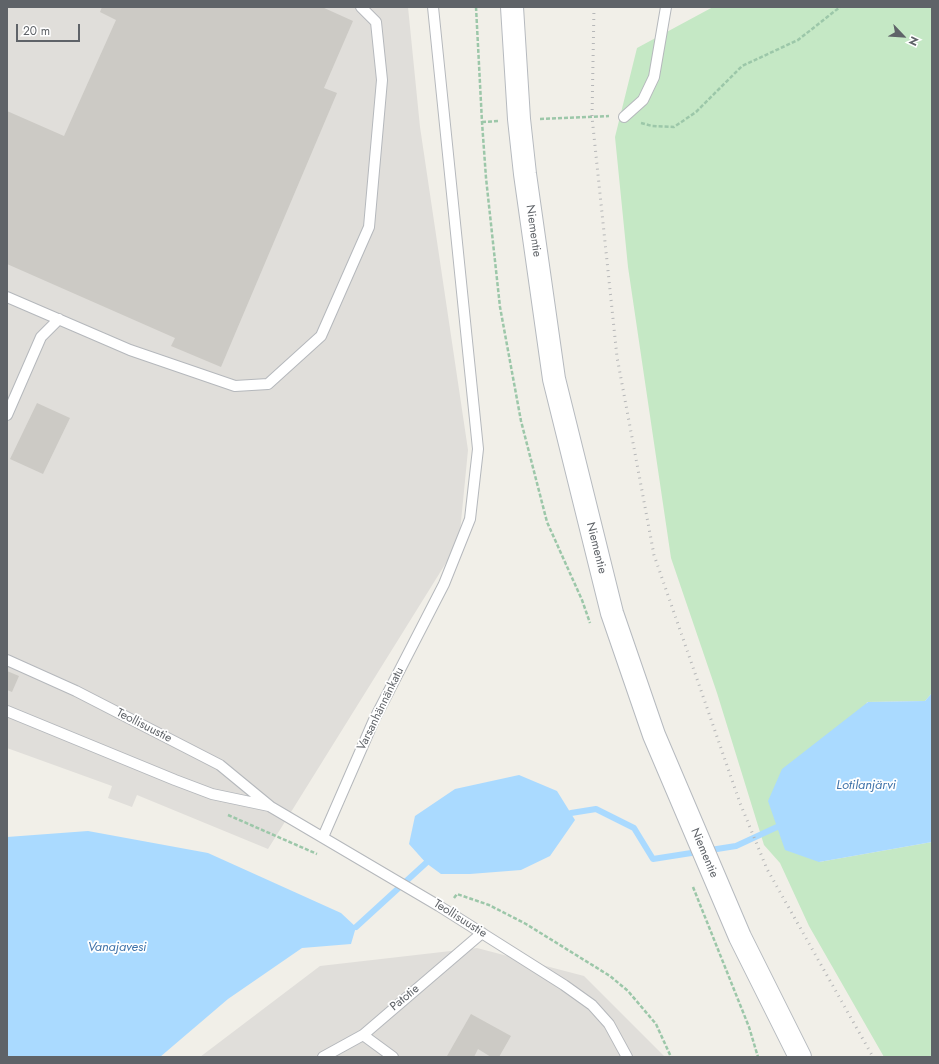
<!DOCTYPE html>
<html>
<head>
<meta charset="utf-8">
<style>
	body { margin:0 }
	#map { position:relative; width:939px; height:1064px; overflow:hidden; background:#f1efe8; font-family:Jost,sans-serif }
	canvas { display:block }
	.frame { position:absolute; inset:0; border:8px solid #5f6368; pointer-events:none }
	.north { position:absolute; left:883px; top:16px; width:40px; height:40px; -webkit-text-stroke:3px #fff; paint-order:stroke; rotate:115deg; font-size:11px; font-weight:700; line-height:16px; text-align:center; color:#5f6368 }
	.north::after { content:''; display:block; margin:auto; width:14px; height:18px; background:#5f6368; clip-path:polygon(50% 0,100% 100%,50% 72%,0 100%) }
	.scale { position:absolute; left:16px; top:24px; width:64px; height:18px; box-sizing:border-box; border:2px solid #5f6368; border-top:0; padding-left:5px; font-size:12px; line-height:14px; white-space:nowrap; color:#5f6368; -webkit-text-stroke:3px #fff; paint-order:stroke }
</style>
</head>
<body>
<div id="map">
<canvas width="939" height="1064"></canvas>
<div class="frame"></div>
<div class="north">N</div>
<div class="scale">20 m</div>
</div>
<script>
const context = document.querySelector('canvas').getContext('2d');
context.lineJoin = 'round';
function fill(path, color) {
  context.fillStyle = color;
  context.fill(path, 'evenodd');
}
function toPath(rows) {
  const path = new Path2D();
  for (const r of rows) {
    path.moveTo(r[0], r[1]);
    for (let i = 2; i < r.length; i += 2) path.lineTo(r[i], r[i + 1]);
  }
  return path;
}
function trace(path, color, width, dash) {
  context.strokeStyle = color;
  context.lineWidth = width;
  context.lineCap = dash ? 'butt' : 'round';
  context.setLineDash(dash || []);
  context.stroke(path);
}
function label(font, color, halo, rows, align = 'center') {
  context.font = font + ' Jost,sans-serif';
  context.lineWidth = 3.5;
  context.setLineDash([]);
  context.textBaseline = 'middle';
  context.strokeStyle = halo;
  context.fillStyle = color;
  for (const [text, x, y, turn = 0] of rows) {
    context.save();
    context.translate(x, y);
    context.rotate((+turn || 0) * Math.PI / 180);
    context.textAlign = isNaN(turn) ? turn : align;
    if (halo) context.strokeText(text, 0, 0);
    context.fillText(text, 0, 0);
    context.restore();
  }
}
fill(toPath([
	[7,7,408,7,420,127,468,450,459,542,268,849,137,795,132,807,108,798,112,786,7,748],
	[477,948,584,976,665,1057,200,1057,320,966]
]), '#e0deda');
fill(toPath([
	[713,7,932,7,932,693,925,701,867,702,819,862,932,842,932,1057,884,1057,809,926,780,863,764,845,717,693,671,558,628,267,615,137,637,48]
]), '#c5e8c5');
fill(toPath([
	[932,693,932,842,819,862,785,850,768,801,782,769,868,702,925,701],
	[519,775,557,791,575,820,550,856,521,870,470,874,441,874,426,863,409,844,415,816,455,789],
	[88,831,208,853,341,913,356,927,351,944,302,948,228,999,160,1057,7,1057,7,837]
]), '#aadaff');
trace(toPath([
	[571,813,596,809,634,828,653,859,736,846,777,827],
	[356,927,426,863]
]), '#aadaff', 6);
fill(toPath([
	[102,7,322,7,353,21,324,88,337,93,221,367,171,346,175,338,7,264,7,111,64,136,116,20,100,12],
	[37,403,70,418,43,474,10,459],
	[7,671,19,676,12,692,7,690],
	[471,1014,511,1036,499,1057,491,1057,478,1049,474,1057,447,1056]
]), '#cccac5');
const lane = toPath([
	[624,117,643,100,654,77,666,7],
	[7,297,130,350,235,386,268,384,321,336,369,227,382,80,376,22,361,7],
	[7,415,41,337,59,319],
	[7,660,76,691,220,765,271,807,439,906,564,985,592,1005,609,1024,627,1057],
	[7,711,175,780,212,794,269,806],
	[323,837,374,720,444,584,470,519,478,449,433,7],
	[363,1035,393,1057],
	[323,1057,363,1035,482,933]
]);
const secondary = toPath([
	[512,7,519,119,525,174,554,379,612,613,654,735,740,937,800,1057]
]);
trace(lane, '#b5b8bc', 12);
trace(secondary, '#b6babf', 24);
trace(toPath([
	[476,7,482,122,486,178,500,307,521,421,547,522,582,600,590,623],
	[540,119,609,116],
	[482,122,499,121],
	[641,123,652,126,674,127,696,112,742,66,798,40,840,7],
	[228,815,317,854],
	[693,887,749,1027,758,1057],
	[454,898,457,894,489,905,526,924,610,976,628,991,656,1024,671,1057]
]), '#9cc7a9', 2.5, [4, 2]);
trace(lane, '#fff', 10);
trace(secondary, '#fff', 22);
trace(toPath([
	[594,7,592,117,617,357,654,555,740,803,767,869,873,1057]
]), '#b6b7b8', 3, [1, 5]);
label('12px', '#5f6368', '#fff', [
	["Niementie",533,231,82],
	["Niementie",596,548,76],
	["Varsanhännänkatu",381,709,-64],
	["Teollisuustie",144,726,27],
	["Niementie",704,853,67],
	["Teollisuustie",460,919,32],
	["Patotie",405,998,-40]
]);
label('italic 13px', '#4174aa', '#fff', [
	["Lotilanjärvi",866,786],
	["Vanajavesi",117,948]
]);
</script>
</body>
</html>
